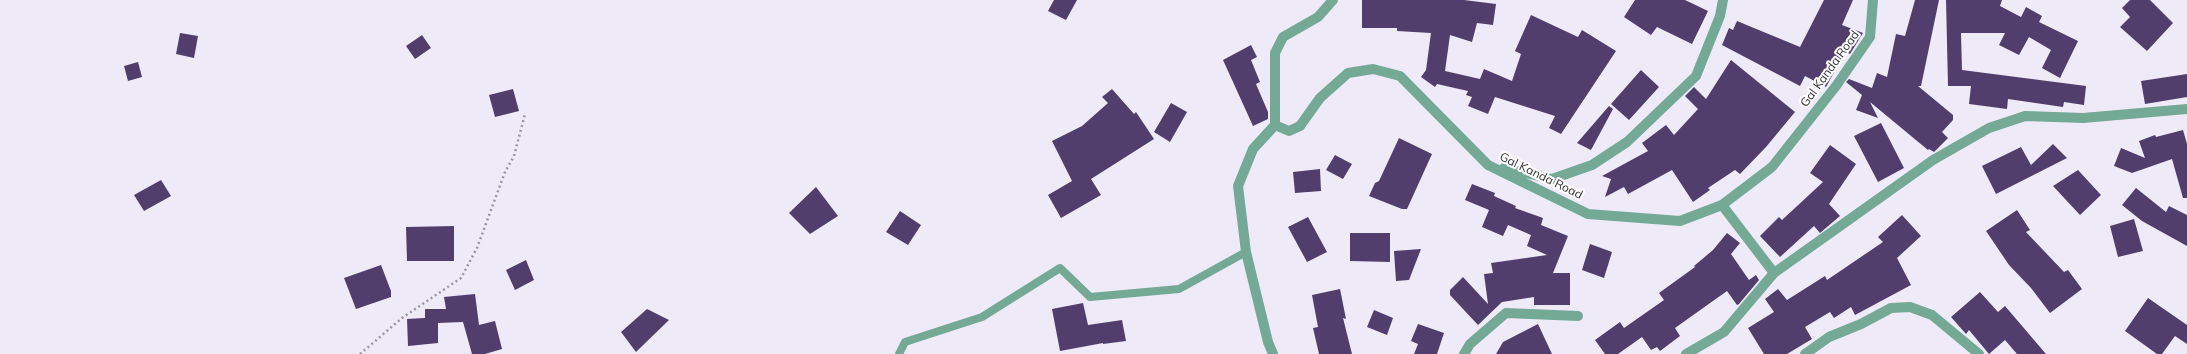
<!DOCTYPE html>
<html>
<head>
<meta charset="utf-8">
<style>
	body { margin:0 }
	canvas { display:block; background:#efeaf8 }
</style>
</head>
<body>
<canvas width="2187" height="354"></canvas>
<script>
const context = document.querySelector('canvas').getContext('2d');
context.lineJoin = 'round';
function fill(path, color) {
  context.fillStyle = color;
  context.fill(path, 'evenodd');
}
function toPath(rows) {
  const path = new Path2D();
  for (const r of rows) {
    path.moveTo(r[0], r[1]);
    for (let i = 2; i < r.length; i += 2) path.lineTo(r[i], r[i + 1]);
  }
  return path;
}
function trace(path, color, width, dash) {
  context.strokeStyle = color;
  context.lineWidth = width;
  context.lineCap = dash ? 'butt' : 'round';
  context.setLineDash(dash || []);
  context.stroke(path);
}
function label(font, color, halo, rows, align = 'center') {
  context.font = font + ' Mulish,sans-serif';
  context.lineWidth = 4;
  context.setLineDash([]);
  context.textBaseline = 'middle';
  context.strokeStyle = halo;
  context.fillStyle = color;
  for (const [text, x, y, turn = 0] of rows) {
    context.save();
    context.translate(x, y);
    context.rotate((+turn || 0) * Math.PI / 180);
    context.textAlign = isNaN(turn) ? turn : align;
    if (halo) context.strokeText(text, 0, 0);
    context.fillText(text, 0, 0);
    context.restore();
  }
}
fill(toPath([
	[1054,0,1077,0,1066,20,1048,11],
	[1362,0,1464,0,1496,4,1493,25,1477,23,1472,42,1450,35,1445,71,1480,79,1484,69,1512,81,1521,54,1515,51,1531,15,1578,37,1582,30,1616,51,1561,134,1549,128,1555,116,1495,97,1488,114,1468,106,1472,97,1466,95,1468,91,1437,84,1435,87,1421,77,1426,70,1431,33,1397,31,1397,28,1362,28],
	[1635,0,1685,0,1708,11,1692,44,1657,27,1651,35,1624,17],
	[1824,0,1853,0,1842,25,1863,33,1850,54,1845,52,1826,87,1805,76,1800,86,1722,45,1729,28,1733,30,1737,21,1800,47],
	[1915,0,1939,0,1921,86,1918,86,1953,115,1953,120,1942,132,1948,138,1934,152,1929,149,1928,150,1870,102,1878,118,1856,110,1862,95,1846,82,1849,79,1872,88,1877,73,1887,77,1896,34,1905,36],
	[1946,0,2002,0,2000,6,2021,17,2026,7,2042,16,2039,22,2078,41,2060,78,2042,68,2051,50,2029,37,2019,55,1999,45,2005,33,1961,33,1962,70,2086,86,2084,105,2064,102,2063,107,2008,99,2007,109,1969,104,1971,86,1948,86],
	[2130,0,2150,0,2173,23,2147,51,2120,27,2130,17,2122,8],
	[180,33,198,36,194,58,176,54],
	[422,35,431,48,415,59,406,46],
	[1251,45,1257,57,1251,60,1260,82,1256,84,1268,112,1268,119,1253,126,1223,60],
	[1731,60,1795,112,1766,147,1740,174,1735,170,1708,188,1710,190,1693,202,1672,170,1628,194,1624,187,1605,197,1611,179,1602,176,1648,151,1642,143,1666,125,1674,135,1698,109,1685,96,1694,87,1706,99],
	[138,62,142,77,128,81,124,66],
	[1641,70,1659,87,1629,120,1611,104],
	[2187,74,2187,97,2145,104,2141,81],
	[513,89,519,111,495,117,489,95],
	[1112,89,1134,114,1136,112,1154,139,1091,179,1101,195,1061,218,1048,195,1072,181,1052,141,1082,126,1108,103,1102,97],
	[1171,103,1187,112,1170,142,1154,132],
	[1609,106,1613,109,1591,150,1577,143],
	[1881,123,1904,168,1878,182,1854,136],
	[2183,130,2187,144,2187,198,2183,198,2172,159,2132,173,2114,166,2121,148,2145,158,2139,141,2155,135,2156,137],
	[1399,138,1432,154,1407,209,1402,209,1369,196,1375,183,1379,181],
	[2053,144,2067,158,1996,194,1982,166,2021,147,2031,165],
	[1830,145,1856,164,1829,204,1840,216,1820,233,1814,226,1780,257,1760,236,1779,217,1782,220,1823,182,1810,173],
	[1335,155,1352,164,1343,179,1326,170],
	[1320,169,1321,191,1295,193,1293,172],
	[2078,170,2101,195,2080,215,2053,186],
	[161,180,171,196,144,211,134,195],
	[1472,184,1495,193,1494,196,1516,206,1515,208,1543,218,1541,225,1568,236,1553,273,1570,273,1570,305,1534,305,1534,297,1502,302,1478,325,1450,295,1450,290,1463,277,1488,304,1484,274,1493,273,1491,263,1547,255,1527,246,1531,235,1508,225,1503,236,1482,227,1489,210,1465,200],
	[816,187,838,216,810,234,789,213],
	[2136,188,2166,212,2169,206,2187,215,2187,246,2142,221,2122,205],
	[2017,210,2030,230,2026,232,2064,272,2068,270,2082,289,2050,313,2031,288,2009,265,1986,231],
	[900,211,921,225,908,245,886,232],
	[1902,215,1921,236,1897,258,1911,285,1855,315,1851,307,1834,318,1830,312,1805,327,1812,339,1787,354,1764,354,1748,328,1774,312,1765,299,1778,289,1787,300,1825,276,1827,280,1883,242,1878,237],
	[1308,217,1327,252,1307,262,1288,227],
	[2134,219,2143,251,2118,257,2110,226],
	[454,226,454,261,407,261,406,227],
	[1350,233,1390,233,1390,262,1350,261],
	[1727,233,1740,243,1731,254,1749,280,1756,275,1759,280,1739,304,1737,305,1727,291,1675,328,1680,336,1660,351,1657,347,1651,350,1642,337,1618,354,1605,354,1595,340,1620,322,1624,328,1664,300,1659,293,1695,267,1694,266,1713,250],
	[1590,244,1612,252,1604,278,1582,270],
	[1421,249,1409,280,1396,281,1394,251],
	[526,260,534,280,515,290,506,270],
	[381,265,391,291,391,297,356,309,344,278],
	[1340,289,1346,319,1343,318,1352,354,1319,354,1313,328,1318,327,1312,295],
	[1980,292,1998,312,2005,306,2046,354,2017,354,2005,340,1989,354,1969,330,1966,334,1951,317],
	[475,294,479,325,495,321,502,349,485,354,472,354,463,322,438,323,438,343,408,346,407,319,425,318,425,309,446,309,444,297],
	[2148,298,2187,325,2187,344,2175,336,2162,354,2157,354,2125,331],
	[1083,303,1088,325,1122,320,1126,341,1103,344,1103,343,1060,351,1052,309],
	[647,309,669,320,636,352,621,332],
	[1374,310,1393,318,1387,335,1367,327],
	[1418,324,1444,333,1437,354,1414,354,1418,344,1411,341],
	[1538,324,1552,354,1496,354,1503,342]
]), '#513e6c');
trace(toPath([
	[360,354,402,318,461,278,477,248,505,172,514,156,525,114]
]), '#9b97a1', 2.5, [2, 3]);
trace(toPath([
	[899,354,905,342,982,317,1060,268,1090,297,1179,289,1246,252]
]), '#74a996', 8);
trace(toPath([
	[1333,0,1318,17,1283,37,1275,53,1275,125,1289,131,1300,126,1320,98,1348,73,1373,69,1400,76,1488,165,1588,214,1680,221,1722,205,1772,167,1836,86,1870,37,1873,0],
	[1504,168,1552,179,1592,165,1627,142,1696,76,1720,16,1723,0],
	[1722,205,1774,273],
	[1273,354,1268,342,1246,252,1238,186,1253,149,1275,125],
	[1464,354,1470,344,1506,313,1578,316],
	[1686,354,1724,332,1774,273,1933,160,1989,128,2025,116,2083,118,2187,109],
	[1805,354,1829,337,1861,324,1891,308,1910,307,1932,315,1979,354]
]), '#74a996', 10);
label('12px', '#333136', '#fff', [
	["Gal Kanda Road",1830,69,-54],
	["Gal Kanda Road",1541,176,26]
]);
</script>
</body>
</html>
